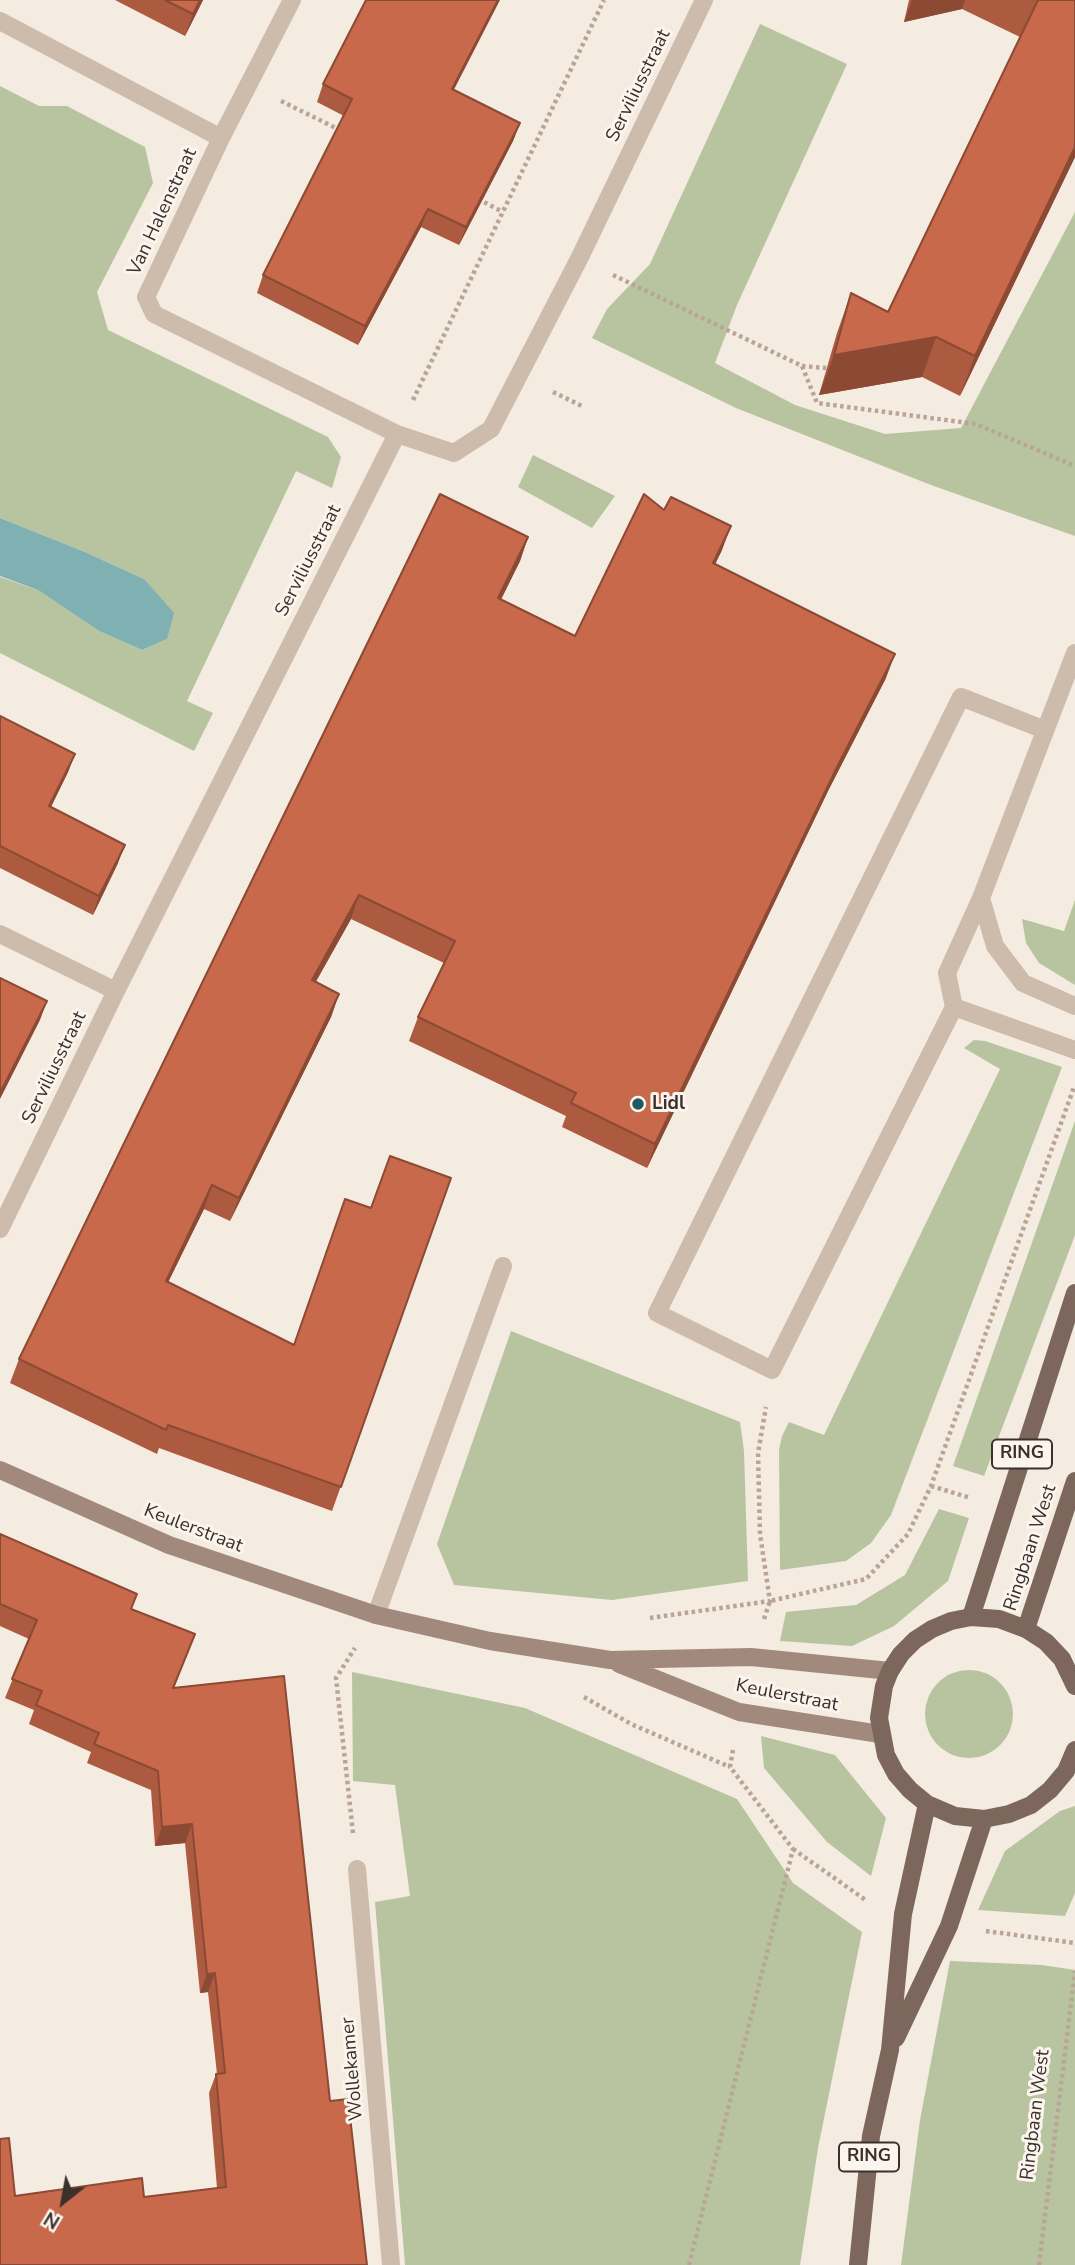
<!DOCTYPE html>
<html>
<head>
<meta charset="utf-8">
<style>
	body { margin:0 }
	#map { position:relative; width:1075px; height:2265px; overflow:hidden; background:#f4ebe1; font-family:"Nunito Sans",sans-serif }
	canvas { display:block }
	.north { position:absolute; left:28px; top:2167px; width:70px; height:70px; -webkit-text-stroke:5px #fbf5ee; paint-order:stroke; rotate:211deg; font-size:19px; font-weight:700; line-height:28px; text-align:center; color:#3b302b }
	.north::after { content:''; display:block; margin:auto; width:24px; height:32px; background:#3b302b; clip-path:polygon(50% 0,100% 100%,50% 72%,0 100%) }
</style>
</head>
<body>
<div id="map">
<canvas width="1075" height="2265"></canvas>
<div class="north">N</div>
</div>
<script>
const context = document.querySelector('canvas').getContext('2d');
context.lineJoin = 'round';
function fill(path, color) {
  context.fillStyle = color;
  context.fill(path, 'evenodd');
}
function toPath(rows) {
  const path = new Path2D();
  for (const r of rows) {
    if (r.length === 3) {
      path.moveTo(r[0] + r[2], r[1]);
      path.arc(r[0], r[1], r[2], 0, 2 * Math.PI);
      continue;
    }
    path.moveTo(r[0], r[1]);
    for (let i = 2; i < r.length; i += 2) path.lineTo(r[i], r[i + 1]);
  }
  return path;
}
function trace(path, color, width, dash) {
  context.strokeStyle = color;
  context.lineWidth = width;
  context.lineCap = dash ? 'butt' : 'round';
  context.setLineDash(dash || []);
  context.stroke(path);
}
function label(font, color, halo, rows, align = 'center') {
  context.font = font + ' "Nunito Sans",sans-serif';
  context.lineWidth = 6;
  context.setLineDash([]);
  context.textBaseline = 'middle';
  context.strokeStyle = halo;
  context.fillStyle = color;
  for (const [text, x, y, turn = 0] of rows) {
    context.save();
    context.translate(x, y);
    context.rotate((+turn || 0) * Math.PI / 180);
    context.textAlign = isNaN(turn) ? turn : align;
    if (halo) context.strokeText(text, 0, 0);
    context.fillText(text, 0, 0);
    context.restore();
  }
}
fill(toPath([
	[760,24,847,64,737,305,715,363,795,405,885,434,961,428,1075,212,1075,536,931,485,736,408,592,338,607,309,650,264],
	[0,86,39,106,67,106,145,147,153,183,97,292,108,330,328,437,341,457,332,488,296,471,187,701,213,713,194,751,0,653,0,577,38,590,99,631,142,650,167,639,144,579,85,552,0,518],
	[533,455,615,496,592,528,518,487],
	[1075,900,1075,985,1039,963,1026,943,1022,919,1064,931],
	[974,1040,985,1041,1062,1067,891,1515,871,1543,846,1561,780,1570,779,1450,782,1436,789,1422,824,1435,1000,1069,964,1048],
	[1075,1121,1075,1235,984,1476,953,1466],
	[511,1331,740,1422,744,1451,748,1581,612,1600,454,1585,437,1544],
	[939,1509,969,1518,948,1581,894,1626,852,1646,780,1641,786,1612,856,1605,905,1575],
	[969,1714,44],
	[352,1672,525,1708,737,1799,793,1883,862,1932,818,2148,800,2265,405,2265,375,1902,410,1896,395,1785,353,1781],
	[761,1736,835,1755,886,1818,871,1876,827,1842,764,1768],
	[1075,1806,1075,1893,1065,1916,978,1910,1005,1851,1060,1811],
	[950,1961,1042,1965,1075,1970,1075,2265,901,2265,920,2120]
]), '#b8c4a0');
fill(toPath([
	[0,518,85,552,144,579,174,613,167,639,142,650,99,631,38,590,0,576]
]), '#7fb0b2');
trace(toPath([
	[281,101,342,131],
	[478,199,503,212],
	[613,275,802,366,817,403,976,424,1075,466],
	[802,366,826,368],
	[553,392,584,407],
	[413,400,604,0],
	[931,1486,971,1498],
	[650,1618,770,1601,760,1534,758,1453,766,1407],
	[764,1619,770,1601,866,1579,908,1534,931,1486,1074,1087],
	[584,1697,631,1724,730,1767],
	[353,1833,336,1678,355,1648],
	[793,1849,867,1901],
	[986,1931,1075,1943],
	[689,2265,793,1849,730,1767,733,1750],
	[1039,2265,1075,1971]
]), '#b9a596', 4.5, [3.5, 3.5]);
trace(toPath([
	[1045,730,961,697,657,1313,772,1370,954,1007,947,973,981,898,1075,653],
	[981,898,995,946,1023,983,1075,1006],
	[954,1007,1075,1050]
]), '#cdbbac', 18);
trace(toPath([
	[292,0,221,138,146,297,154,314,397,434],
	[0,21,221,138],
	[0,934,116,991],
	[0,1229,116,991,397,434,454,453,491,429,579,259,704,0],
	[376,1615,503,1266],
	[357,1869,391,2265]
]), '#cdbbac', 18);
trace(toPath([
	[0,1470,169,1545,376,1615,490,1641,610,1660,751,1657,890,1671],
	[619,1664,739,1712,880,1734]
]), '#a18a7d', 18);
trace(toPath([
	[971,1617,1075,1293],
	[1026,1629,1075,1481],
	[1075,1686,1062,1659,1046,1642,1026,1629,999,1619,971,1617,951,1621,932,1629,915,1640,901,1654,890,1671,884,1686,879,1718,886,1755,896,1774,910,1790,927,1804,955,1816,984,1819,1009,1814,1031,1805,1050,1790,1066,1771,1075,1750],
	[896,2038,949,1926,984,1819],
	[858,2265,871,2136,890,2050,903,1914,927,1804]
]), '#7d675c', 18);
fill(toPath([
	[115,0,203,0,185,36],
	[909,0,1075,0,1075,157,960,396,922,377,819,395,837,333,851,293,888,312,1020,37,962,9,904,22],
	[323,84,454,90,520,123,513,141,459,245,421,227,358,345,257,293,263,275,344,116,317,102],
	[664,510,722,550,715,564,886,678,829,789,647,1168,562,1127,566,1116,409,1041,418,1017,444,963,351,919,316,981,339,994,331,1017,230,1221,204,1209,168,1282,294,1345,371,1208,451,1178,332,1511,159,1448,157,1454,10,1383,19,1359,528,537,520,561,501,599,575,636],
	[0,716,75,754,68,772,51,807,118,863,93,915,0,868],
	[0,1534,132,1609,195,1634,174,1688,330,2101,367,2265,15,2196,144,2197,217,2188,209,2093,216,2074,217,2074,208,1992,200,1993,185,1843,155,1846,151,1790,87,1763,91,1752,29,1724,34,1710,5,1698,29,1639,0,1626]
]), '#ac5a40');
fill(toPath([
	[200,0,203,0,185,36,193,14],
	[498,0,500,0,445,107,452,89],
	[912,0,965,0,962,9,904,22],
	[520,123,513,141,459,245,466,227],
	[1075,147,1075,157,960,396,975,356],
	[428,209,421,227,358,345,365,326],
	[936,337,922,377,819,395,834,355],
	[731,526,722,550,704,587,713,563],
	[528,537,520,561,490,622,498,598],
	[895,654,886,678,829,789,647,1168,655,1144,838,765],
	[75,754,68,772,42,825,49,806],
	[125,845,118,863,93,915,99,896],
	[359,895,351,919,304,1003,312,980],
	[339,994,331,1017,230,1221,239,1198],
	[47,1001,40,1020,0,1099,0,1093],
	[212,1185,204,1209,157,1305,166,1281],
	[192,1824,185,1843,155,1846,162,1827],
	[215,1973,208,1992,200,1993,207,1974]
]), '#8c4a34');
const building = toPath([
	[165,0,200,0,193,14,165,0],
	[366,0,498,0,452,89,520,123,466,227,428,209,365,326,263,275,352,99,323,84,366,0],
	[1038,0,1075,0,1075,147,975,356,936,337,834,355,851,293,888,312,1038,0],
	[440,494,528,537,498,598,575,636,644,494,664,510,671,497,731,526,713,563,895,654,838,765,655,1144,571,1103,576,1093,418,1017,455,941,359,895,312,980,339,994,239,1198,212,1185,166,1281,294,1345,345,1199,371,1208,390,1156,451,1178,341,1487,168,1425,166,1430,19,1359,440,494],
	[0,716,75,754,49,806,125,845,99,896,0,846,0,716],
	[0,978,47,1001,0,1093,0,978],
	[0,1534,137,1594,131,1609,195,1634,173,1688,284,1676,330,2101,348,2099,367,2265,0,2265,0,2139,9,2138,15,2196,142,2178,144,2197,226,2187,216,2074,225,2073,215,1973,207,1974,192,1824,162,1827,158,1771,94,1744,99,1733,36,1705,42,1691,12,1679,37,1620,0,1604,0,1534]
]);
fill(building, '#c8694b');
trace(building, '#8c4a34', 2);
for (const [x, y, r, color] of [
	[638,1104,7,"#1f5a5e"]
]) {
  const dot = new Path2D();
  dot.arc(x, y, r, 0, 2 * Math.PI);
  context.fillStyle = color;
  context.fill(dot);
  trace(dot, '#fbf5ee', 2.5);
}
for (const [x, y, w] of [
	[1022,1454,60],
	[869,2157,60]
]) {
  const box = new Path2D();
  box.roundRect(x - w / 2, y - 14.5, w, 29, 5);
  context.fillStyle = '#fbf5ee';
  context.fill(box);
  trace(box, '#3b302b', 2);
}
label('bold 18px', '#3b302b', null, [
	["RING",1022,1454],
	["RING",869,2157]
]);
label('19px', '#3b302b', '#fbf5ee', [
	["Serviliusstraat",639,86,-64],
	["Van Halenstraat",163,212,-65],
	["Serviliusstraat",309,561,-63],
	["Serviliusstraat",55,1068,-64],
	["Keulerstraat",193,1529,21],
	["Ringbaan West",1031,1548,-72],
	["Keulerstraat",787,1696,11],
	["Wollekamer",353,2069,-95],
	["Ringbaan West",1036,2115,-83]
]);
label('bold 19px', '#3b302b', '#fbf5ee', [
	["Lidl",652,1104]
], 'left');
</script>
</body>
</html>
